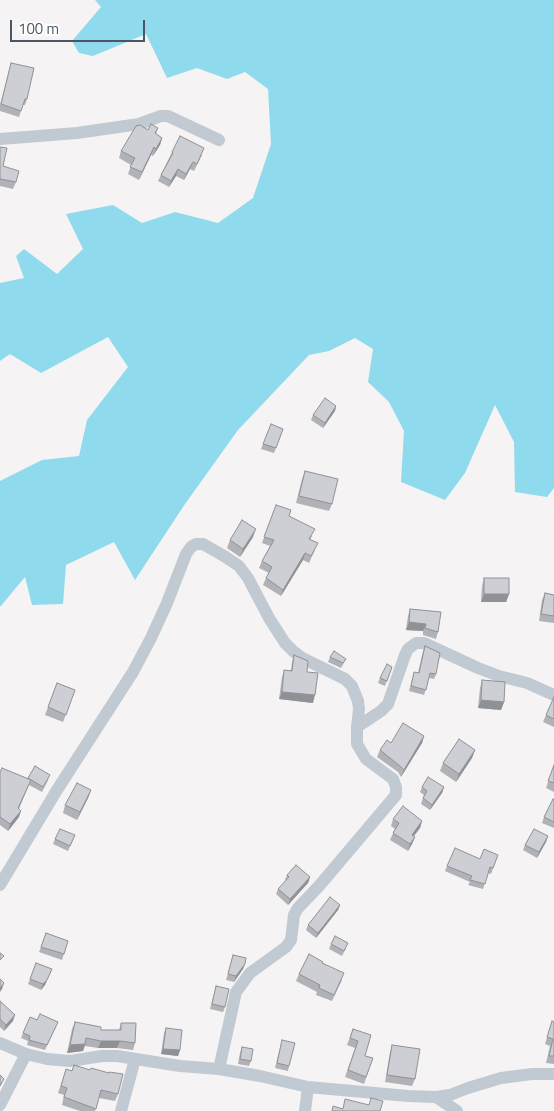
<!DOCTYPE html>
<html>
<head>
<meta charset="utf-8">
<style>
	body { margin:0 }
	#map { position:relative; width:554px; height:1111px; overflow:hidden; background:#f5f3f3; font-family:"Titillium Web",sans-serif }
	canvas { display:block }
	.scale { position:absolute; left:10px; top:20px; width:135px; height:22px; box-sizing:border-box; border:2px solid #4a5661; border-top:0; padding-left:6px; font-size:15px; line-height:18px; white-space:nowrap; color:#4a5661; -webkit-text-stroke:4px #fff; paint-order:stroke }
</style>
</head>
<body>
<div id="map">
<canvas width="554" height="1111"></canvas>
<div class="scale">100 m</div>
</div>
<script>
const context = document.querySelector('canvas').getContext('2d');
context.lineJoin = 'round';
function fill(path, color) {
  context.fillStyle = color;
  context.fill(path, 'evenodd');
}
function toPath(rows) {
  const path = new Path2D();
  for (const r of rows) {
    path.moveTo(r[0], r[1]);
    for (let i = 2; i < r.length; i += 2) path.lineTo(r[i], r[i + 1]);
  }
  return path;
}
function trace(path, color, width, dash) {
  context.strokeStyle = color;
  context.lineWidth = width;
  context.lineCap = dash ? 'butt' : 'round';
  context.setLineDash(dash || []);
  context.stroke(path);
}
fill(toPath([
	[95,0,554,0,554,488,547,497,515,492,514,442,495,405,465,473,445,500,401,482,404,431,389,402,368,382,373,349,355,338,329,351,309,355,238,430,185,504,135,580,114,542,66,565,63,604,32,605,25,577,0,607,0,481,42,460,79,456,87,420,128,367,108,337,41,373,10,354,0,361,0,283,24,278,16,256,24,249,57,274,83,249,66,214,113,205,142,223,175,212,218,223,253,198,271,144,268,89,245,72,227,79,197,68,167,78,146,34,93,56,79,53,72,41,101,7]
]), '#90daee');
trace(toPath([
	[0,139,77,133,139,124,161,116,168,116,219,140],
	[357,727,381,711,388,704,405,655,408,649,416,643,424,643,478,668,499,676,527,683,554,695],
	[0,885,57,790,133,672,151,638,167,603,186,554,191,547,196,544,203,544,224,556,239,566,248,578,269,618,285,643,293,651,302,658,345,679,352,686,358,701,359,709,357,727,357,744,366,759,393,779,396,787,396,795,319,886,298,908,294,915,291,940,286,947,250,973,236,992,219,1069],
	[0,1043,26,1054,47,1059,70,1061,102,1056,117,1056,180,1066,219,1069,260,1076,308,1087,408,1096,436,1097,450,1095,468,1088,501,1078,532,1074,554,1074],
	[436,1097,457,1111],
	[0,1105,26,1054],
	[121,1111,135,1059],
	[305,1111,308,1087]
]), '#c1cad2', 12);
fill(toPath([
	[11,63,27,99,25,105,23,105,19,117,0,111,0,105],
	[158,128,156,134,162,138,160,145,153,156,151,155,139,180,128,174,131,165,119,158,121,151,148,130],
	[0,147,3,166,16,182,13,189,0,186],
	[172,152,202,155,194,171,190,169,184,180,176,176,169,187,158,181],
	[336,406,335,411,323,428,311,420,313,415],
	[271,424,283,429,274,453,261,449],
	[305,471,332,504,329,511,296,503,302,479],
	[276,505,312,536,310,540,315,550,309,563,303,560,281,596,263,585,266,578,269,573,259,568,262,561,270,546,262,543],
	[253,537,240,557,227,548,230,540],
	[484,578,509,594,506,602,481,602,482,586],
	[545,593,554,595,554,623,539,621,542,600],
	[410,609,438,632,436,639,423,635,423,631,406,630,408,616],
	[425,646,436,674,434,679,429,678,424,695,409,691,414,672,418,673,423,651],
	[294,655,307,672,313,703,279,699,282,677,284,670,291,670,292,662],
	[330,657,346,659,341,668,328,662],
	[392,667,385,686,378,683,380,678],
	[482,680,504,702,501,710,478,708,480,688],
	[57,683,75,690,63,722,45,715],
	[554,697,554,727,543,722],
	[424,736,422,743,401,777,398,772,377,757,380,750,391,743],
	[475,750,472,758,456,782,440,771,443,763],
	[554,765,554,792,546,788],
	[35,766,48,780,42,792,29,785,19,809,19,817,8,831,0,825,0,772,28,779],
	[422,787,444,787,442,793,430,810,421,804,424,795,420,792],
	[91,790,88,798,77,820,63,813,65,805],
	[554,800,554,828,542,823,544,817],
	[393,819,422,821,420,828,414,836,415,837,412,844,408,851,390,840,395,829,391,826],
	[75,835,68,851,53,844,55,839],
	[548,836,546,842,537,858,523,850,525,845],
	[498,855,491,874,488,873,483,889,468,885,470,882,445,871,447,866],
	[287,875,310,877,308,883,288,905,276,894,278,889,286,881,285,880],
	[340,905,338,910,316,938,306,930,308,925],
	[46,933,68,941,62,960,39,952],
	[331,944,346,948,342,956,329,949],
	[233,955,245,964,243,969,234,982,226,980],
	[36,963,52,969,45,985,41,990,28,984],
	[323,963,342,980,332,1001,316,995,317,992,296,981,299,974],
	[216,986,225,1007,223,1012,210,1009],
	[0,1001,13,1021,4,1031,0,1027],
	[30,1017,56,1027,45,1050,27,1045,28,1041,21,1038],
	[552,1021,554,1022,554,1064,546,1063,550,1046,545,1044],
	[75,1022,101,1030,119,1030,121,1023,135,1043,133,1050,117,1048,98,1048,85,1046,83,1051,67,1053,72,1029],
	[166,1028,180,1050,178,1056,161,1054,164,1033],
	[353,1029,365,1056,373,1058,364,1084,345,1077,355,1048,347,1045],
	[282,1040,289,1066,288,1071,275,1068],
	[392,1045,415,1079,412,1086,385,1082,390,1052],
	[242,1047,251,1061,249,1066,238,1064,240,1053],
	[66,1069,118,1094,115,1101,99,1098,95,1111,80,1111,62,1105,64,1095,58,1093]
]), '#b0b2b7');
fill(toPath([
	[162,138,160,145,153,156,156,149],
	[154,147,151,155,139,180,142,172],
	[193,162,190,169,184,180,186,174],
	[178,169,176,176,169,187,171,181],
	[336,406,335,411,323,428,325,423],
	[256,529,253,537,240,557,243,549],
	[305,553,303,560,281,596,283,590],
	[484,594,509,594,506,602,481,602],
	[409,622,426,624,423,631,406,630],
	[282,692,315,695,313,703,279,699],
	[481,700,504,702,501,710,478,708],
	[424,736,422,743,401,777,404,770],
	[475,750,472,758,456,782,459,774],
	[444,787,442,793,430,810,432,805],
	[91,790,88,798,77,820,80,812],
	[21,811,19,817,8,831,10,824],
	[422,821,420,828,409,842,412,835],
	[548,836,546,842,537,858,539,852],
	[415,837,412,844,408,851,410,844],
	[310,877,308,883,288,905,290,899],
	[340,905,338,910,316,938,318,933],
	[245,964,243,969,234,982,236,976],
	[47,980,45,985,41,990,43,984],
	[4,983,2,989,0,992,0,988],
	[15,1015,13,1021,4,1031,6,1025],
	[101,1041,120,1041,117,1048,98,1048],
	[85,1044,83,1051,67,1053,70,1045],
	[163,1049,180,1050,178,1056,161,1054]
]), '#909195');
const building = toPath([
	[11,63,34,68,27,99,25,99,21,111,1,104,11,63],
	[151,124,158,128,155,133,162,138,156,149,154,147,142,172,130,167,135,158,121,151,136,126,140,125,148,130,151,124],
	[180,136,204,148,197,164,193,162,186,174,178,169,171,181,161,175,173,153,172,152,180,136],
	[0,147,7,148,3,166,19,171,16,182,0,179,0,147],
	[325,398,336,406,325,423,313,415,325,398],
	[271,424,283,429,276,448,263,444,271,424],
	[305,471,338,479,332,504,299,496,305,471],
	[276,505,291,510,289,516,315,529,309,539,318,543,311,556,305,553,283,590,266,578,272,567,262,561,274,540,264,537,276,505],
	[242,520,256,529,243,549,230,540,242,520],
	[484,578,509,578,509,594,484,594,484,578],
	[545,593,554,595,554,616,541,614,545,593],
	[410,609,441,612,438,632,425,628,426,624,409,622,410,609],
	[425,646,440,653,436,674,430,673,426,690,411,686,414,672,419,673,425,646],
	[334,651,346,659,343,663,330,657,334,651],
	[294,655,308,661,307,672,318,673,315,695,282,692,284,670,292,671,294,655],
	[387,664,392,667,387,681,380,678,387,664],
	[482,680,505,682,504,702,481,700,482,680],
	[57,683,75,690,66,715,48,707,57,683],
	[554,697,554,719,546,715,554,697],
	[403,723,424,736,404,770,400,766,380,750,387,740,391,743,403,723],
	[459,739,475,750,459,774,443,763,459,739],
	[554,765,554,783,548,781,554,765],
	[35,766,50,775,43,787,28,778,35,766],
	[2,768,31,780,18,808,21,811,10,824,0,817,0,772,2,768],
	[428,777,444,787,432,805,423,798,427,791,422,787,428,777],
	[77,783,91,790,80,812,65,805,77,783],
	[553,799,554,800,554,822,544,817,553,799],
	[403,806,422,821,412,835,415,837,410,844,393,833,399,823,393,819,403,806],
	[60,829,75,835,70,846,55,839,60,829],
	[534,829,548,836,539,852,525,845,534,829],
	[455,848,480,859,484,849,498,855,493,868,490,867,485,884,470,880,472,876,447,866,455,848],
	[296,865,310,877,290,899,278,889,289,877,287,875,296,865],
	[330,897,340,905,318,933,308,925,330,897],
	[46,933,68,941,64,954,41,947,46,933],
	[335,936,348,943,344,951,331,944,335,936],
	[0,953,4,956,0,960,0,953],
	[309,954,323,962,322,963,344,973,334,995,319,988,320,985,299,974,309,954],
	[233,955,246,958,245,964,236,976,228,974,233,955],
	[36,963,52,969,47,980,43,984,30,979,36,963],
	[0,979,4,983,0,988,0,979],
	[216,986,229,989,225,1007,212,1004,216,986],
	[0,1001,15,1015,6,1025,0,1019,0,1001],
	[40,1014,58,1022,47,1045,29,1040,30,1036,23,1033,30,1017,37,1020,40,1014],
	[552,1021,554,1022,554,1056,549,1056,553,1039,547,1037,552,1021],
	[75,1022,101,1027,101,1030,121,1030,121,1023,136,1023,135,1043,120,1041,101,1041,86,1038,85,1044,70,1045,75,1022],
	[166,1028,182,1030,180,1050,163,1049,166,1028],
	[353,1029,371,1035,365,1056,373,1058,366,1077,348,1070,358,1041,350,1038,353,1029],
	[282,1040,295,1043,289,1066,277,1063,282,1040],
	[392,1045,420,1049,415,1079,387,1075,392,1045],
	[242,1047,253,1049,251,1061,240,1059,242,1047],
	[74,1065,90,1070,91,1068,109,1073,109,1072,123,1074,118,1094,101,1090,96,1109,64,1097,67,1088,61,1086,66,1069,72,1071,74,1065],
	[0,1075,4,1079,0,1086,0,1075],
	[371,1098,383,1101,380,1111,332,1111,333,1106,343,1109,345,1099,369,1105,371,1098]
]);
fill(building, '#cdcfd5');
trace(building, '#909195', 1);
</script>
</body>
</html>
